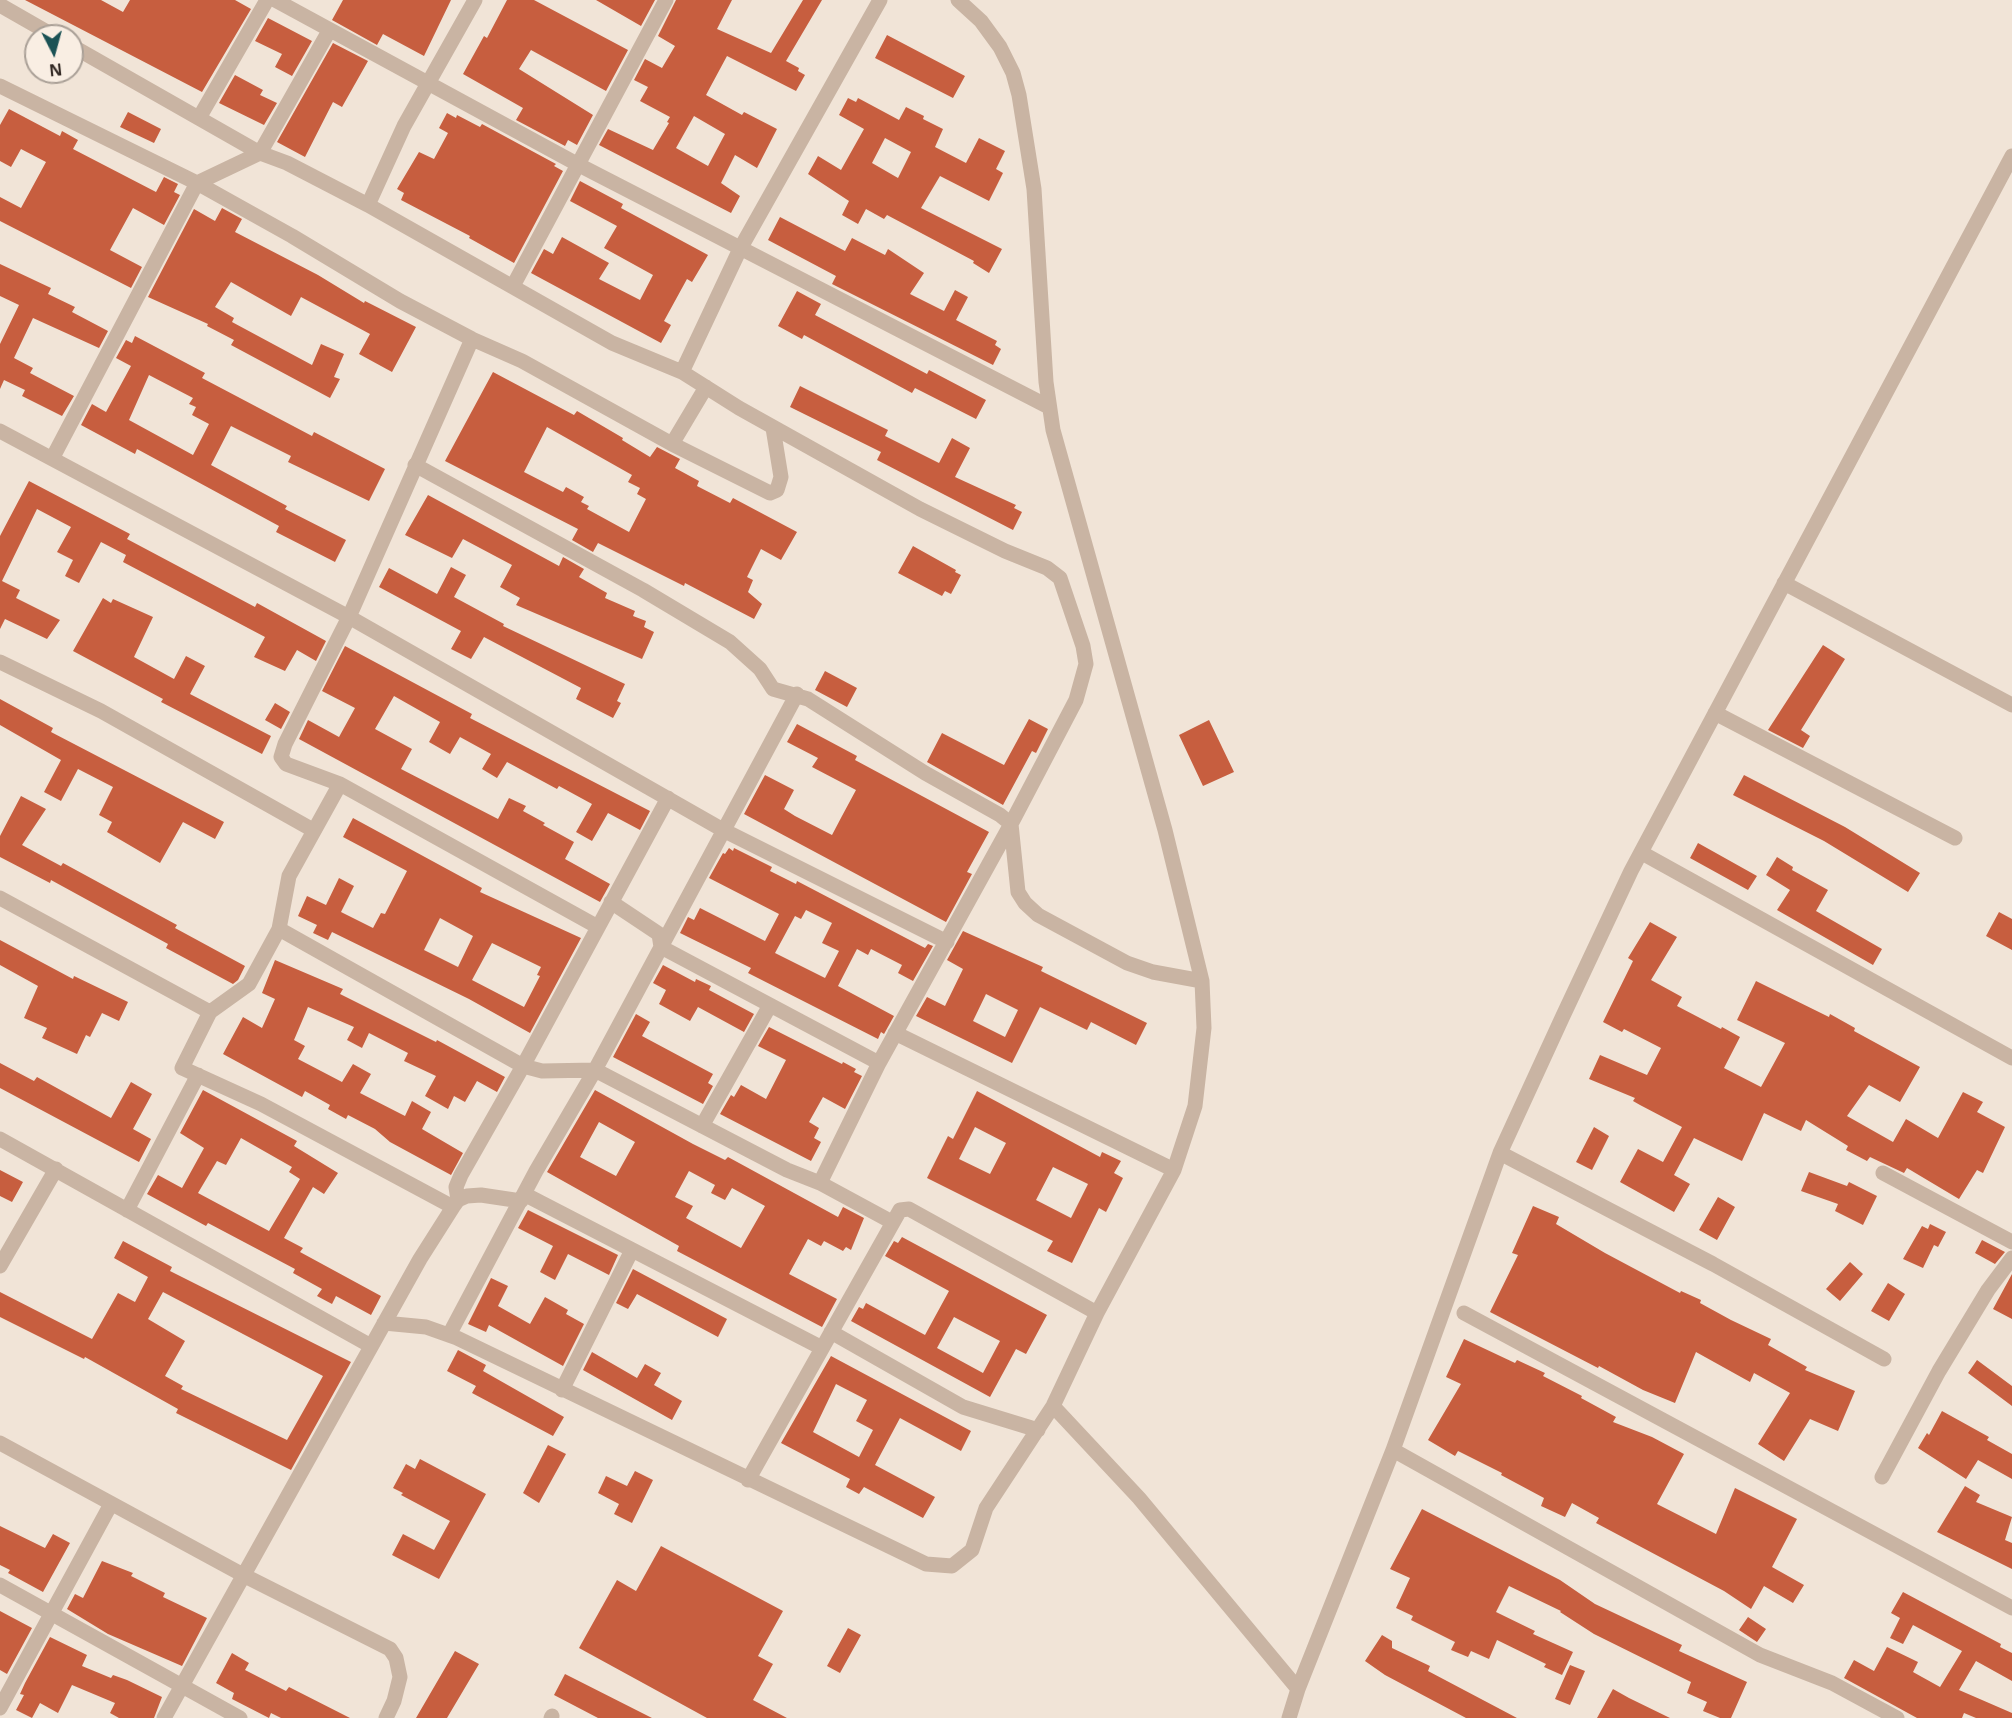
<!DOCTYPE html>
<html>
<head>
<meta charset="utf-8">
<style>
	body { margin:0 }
	#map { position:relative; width:2012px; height:1718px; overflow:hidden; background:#f1e4d7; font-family:"Noto Sans",sans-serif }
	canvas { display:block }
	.north { position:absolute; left:24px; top:24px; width:60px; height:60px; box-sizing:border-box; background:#f9eee3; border:2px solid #aaa097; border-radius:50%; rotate:174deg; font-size:16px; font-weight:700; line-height:24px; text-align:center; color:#342a25 }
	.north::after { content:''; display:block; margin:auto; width:21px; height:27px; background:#1b5255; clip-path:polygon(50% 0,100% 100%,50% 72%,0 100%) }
</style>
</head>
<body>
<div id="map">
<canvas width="2012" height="1718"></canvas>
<div class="north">N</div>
</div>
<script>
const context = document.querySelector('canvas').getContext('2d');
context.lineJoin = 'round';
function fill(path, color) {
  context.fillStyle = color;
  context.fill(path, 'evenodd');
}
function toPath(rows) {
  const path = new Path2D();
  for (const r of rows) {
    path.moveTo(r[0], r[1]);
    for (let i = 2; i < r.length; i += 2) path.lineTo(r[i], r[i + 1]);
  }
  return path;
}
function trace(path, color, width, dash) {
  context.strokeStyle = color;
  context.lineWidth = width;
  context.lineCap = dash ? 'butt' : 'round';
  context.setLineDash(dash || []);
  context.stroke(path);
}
fill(toPath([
	[25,0,101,0,123,12,130,0,235,0,251,9,202,92],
	[343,0,451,0,424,56,383,34,377,45,332,20],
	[507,0,534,0,628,50,606,91,531,50,519,69,593,115,577,145,568,140,565,146,516,120,523,108,463,74,484,36,487,38],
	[596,0,655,0,641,26],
	[676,0,732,0,717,29,771,53,803,0,822,0,786,61,799,68,798,71,805,75,796,91,727,56,706,95,742,115,744,112,777,129,757,168,735,155,721,183,740,196,731,213,599,145,608,129,653,150,669,123,667,122,670,117,640,101,648,87,634,80,645,59,662,68,675,46,658,36],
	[694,116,725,134,708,166,676,148],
	[268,18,312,41,292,76,275,67,282,54,255,41],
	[887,35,965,76,953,98,875,58],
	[333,43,368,61,342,107,333,102,305,157,277,142],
	[235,75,263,90,260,95,277,103,264,125,219,103],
	[848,98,856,102,858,98,899,120,906,107,924,116,923,119,943,129,935,147,966,163,979,138,1005,151,996,169,1003,173,989,201,940,176,921,208,1002,249,989,273,973,263,974,261,887,215,884,219,866,209,858,224,842,215,849,201,808,174,818,156,841,170,864,129,839,115],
	[885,138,911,152,898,178,872,163],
	[9,109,60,136,62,131,78,140,73,149,156,192,164,177,178,184,174,192,180,195,164,225,133,208,110,250,142,267,131,288,0,221,0,197,21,208,46,162,21,149,11,167,0,161,0,125],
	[128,112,161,129,154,143,120,127],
	[447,113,456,118,457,115,480,127,482,124,556,164,554,166,563,171,514,263,469,238,470,236,401,200,404,193,397,189,419,152,434,159,448,133,439,128],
	[580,181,623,204,621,208,708,255,692,282,687,279,664,321,671,325,661,343,531,273,544,249,553,254,562,237,609,263,599,279,640,300,653,275,604,248,617,226,570,201],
	[222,208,242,219,235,232,318,275,364,303,365,301,416,327,392,372,359,354,370,334,301,297,291,316,231,282,215,307,234,318,232,322,312,365,321,344,344,354,334,377,340,379,330,398,231,345,234,340,207,326,208,324,148,297,194,209,215,221],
	[780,217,845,251,852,238,885,255,888,249,924,273,910,294,944,311,955,290,968,297,956,320,997,341,995,345,1001,349,993,365,832,284,836,276,768,240],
	[0,264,51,288,48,294,75,307,72,312,108,331,99,348,33,318,14,358,33,368,30,373,74,396,62,416,22,396,25,390,4,380,0,389,0,344,19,305,0,296],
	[797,291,821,304,815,315,927,374,929,370,986,400,976,419,915,388,912,393,804,335,802,339,778,326],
	[135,336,205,373,202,378,312,436,314,432,385,469,369,501,288,462,291,456,231,426,211,465,287,506,285,509,346,540,335,562,276,532,279,526,137,449,135,454,81,425,92,404,106,412,131,366,116,358,126,340,132,343],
	[149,375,193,398,189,404,196,407,192,415,209,424,193,455,129,420],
	[493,372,574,415,577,411,623,438,622,440,650,457,657,447,680,459,675,468,699,481,697,486,730,503,733,498,797,532,781,560,761,549,747,577,753,580,748,592,762,604,754,619,685,583,684,586,598,543,593,552,572,540,578,529,445,461],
	[547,427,632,475,628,482,640,488,637,494,646,499,629,532,587,509,589,506,581,502,584,497,566,487,563,492,524,472],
	[800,386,888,430,885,436,939,463,952,438,970,448,955,477,1016,505,1014,508,1022,512,1013,530,877,460,881,452,790,407],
	[29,481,130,534,127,539,255,607,257,603,326,641,316,661,297,650,285,671,254,657,265,637,123,562,126,555,101,542,79,583,65,576,73,560,57,552,71,527,37,509,2,581,20,590,16,598,60,620,47,639,5,619,0,629,0,536],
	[428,495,559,566,563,557,584,569,579,577,607,593,605,598,635,611,633,616,646,621,644,627,654,632,642,659,516,605,520,598,500,587,512,565,463,539,452,558,405,535],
	[913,546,956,570,955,572,961,575,951,594,945,591,942,596,898,573],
	[451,567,466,575,454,597,504,624,503,626,625,684,617,701,621,703,613,718,576,699,581,688,484,637,471,659,451,649,461,631,379,587,389,568,437,594],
	[103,598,111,603,113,599,153,617,134,657,174,679,186,656,205,666,190,694,271,736,262,754,161,702,163,699,73,651],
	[1823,645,1845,659,1801,730,1810,736,1803,748,1768,730],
	[345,646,472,714,470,718,650,811,640,830,608,813,592,841,576,832,592,804,559,786,557,789,507,762,497,778,482,769,491,754,460,737,450,754,429,742,440,722,394,696,375,729,412,749,401,769,498,819,509,798,526,806,523,811,545,823,543,825,574,842,565,859,610,884,600,902,299,739,308,720,339,737,355,708,322,691],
	[825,671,857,688,847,707,815,690],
	[0,699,53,728,51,732,224,822,215,839,183,822,160,863,107,832,112,822,99,815,113,787,78,769,61,801,44,792,61,760,0,725],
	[275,703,290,712,281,729,265,720],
	[1029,719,1048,729,1036,753,1032,751,1003,805,927,762,942,733,1004,765],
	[1209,720,1234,772,1203,786,1179,735],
	[797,724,857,756,855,760,989,832,967,872,972,874,946,922,744,814,765,775,794,790,784,809,795,816,832,835,842,816,856,790,812,767,818,758,787,742],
	[1744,775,1845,827,1920,873,1908,892,1824,841,1733,795],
	[21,796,46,809,22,845,61,866,63,863,177,925,175,928,245,966,238,980,233,984,166,948,168,944,51,880,50,883,0,857,0,836],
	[353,818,482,888,480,892,581,938,530,1033,469,999,332,932,328,940,313,933,317,925,298,916,307,896,326,905,339,878,354,886,341,912,373,928,381,913,385,914,407,871,343,837],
	[440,918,473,936,458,967,424,950],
	[492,943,541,967,537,975,540,976,524,1007,472,980],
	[1698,843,1757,876,1748,890,1690,858],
	[729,848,733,851,734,848,772,867,770,871,796,884,797,881,925,948,928,944,933,946,913,981,898,973,902,965,871,949,868,955,857,949,838,986,894,1016,884,1034,881,1032,878,1039,748,973,751,968,680,933,688,917,694,920,700,908,765,941,779,914,709,878,723,853,725,854],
	[806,910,832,923,822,943,839,951,825,978,775,953,795,916,801,919],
	[1777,857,1793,867,1792,870,1828,890,1816,911,1882,949,1873,965,1777,910,1790,890,1766,875],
	[1999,912,2012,919,2012,950,1986,936],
	[1650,922,1677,937,1651,980,1682,997,1677,1006,1721,1029,1722,1027,1740,1037,1724,1068,1761,1087,1785,1043,1737,1020,1756,981,1829,1017,1830,1014,1855,1028,1854,1031,1920,1067,1900,1102,1869,1085,1847,1116,1893,1142,1906,1119,1938,1138,1963,1092,1983,1102,1977,1112,2005,1127,1983,1173,1977,1170,1959,1199,1907,1168,1904,1173,1870,1157,1867,1161,1846,1150,1848,1146,1806,1120,1801,1131,1764,1113,1742,1161,1694,1138,1674,1175,1690,1184,1674,1212,1620,1182,1638,1149,1663,1162,1682,1127,1640,1105,1633,1101,1635,1098,1589,1079,1600,1055,1647,1075,1661,1048,1624,1029,1622,1032,1603,1022,1633,961,1628,958],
	[963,931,1043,967,1041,971,1147,1023,1136,1045,1091,1022,1087,1030,1040,1007,1012,1063,916,1016,927,997,945,1006,963,969,947,960],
	[986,994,1018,1010,1005,1037,973,1021],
	[0,940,73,979,74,976,128,1002,119,1021,102,1013,90,1037,86,1035,77,1054,42,1038,47,1028,24,1018,38,986,0,965],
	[275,960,343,989,340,994,436,1042,437,1040,505,1077,497,1092,477,1081,465,1102,454,1096,448,1109,425,1096,436,1076,404,1061,408,1053,369,1033,362,1048,347,1040,354,1027,308,1007,294,1040,305,1046,298,1059,342,1082,353,1064,371,1074,360,1093,405,1116,412,1101,431,1112,422,1129,463,1153,451,1175,390,1142,375,1129,348,1115,346,1119,328,1109,330,1105,305,1091,302,1097,223,1054,243,1017,262,1028,275,999,262,993],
	[663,965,695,982,696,979,711,986,709,990,754,1014,744,1032,698,1007,690,1021,659,1004,666,990,653,983],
	[636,1014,650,1022,642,1036,713,1074,708,1083,713,1086,703,1104,613,1057],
	[769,1027,842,1064,843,1062,856,1069,854,1072,862,1076,845,1109,823,1097,809,1122,819,1128,814,1138,821,1142,811,1161,720,1114,731,1095,734,1097,741,1085,766,1099,786,1060,758,1046],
	[0,1063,34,1081,37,1077,111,1118,131,1082,152,1094,133,1129,151,1139,139,1162,0,1088],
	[203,1090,297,1141,294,1146,338,1173,324,1194,313,1187,284,1238,303,1248,300,1252,381,1296,371,1315,336,1296,332,1304,317,1296,322,1289,293,1273,295,1269,208,1223,206,1226,147,1194,158,1175,182,1188,204,1148,180,1133],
	[241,1138,292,1167,289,1172,300,1179,269,1231,198,1193,217,1161,226,1165],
	[595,1090,693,1144,725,1160,728,1157,838,1217,843,1207,864,1218,851,1250,846,1247,843,1251,824,1241,821,1246,808,1239,789,1274,837,1299,822,1327,677,1251,679,1246,547,1172],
	[599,1122,635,1142,616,1176,580,1157],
	[689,1171,715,1185,711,1193,725,1200,732,1188,765,1206,741,1248,686,1218,693,1206,675,1197],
	[977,1091,1100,1157,1102,1152,1121,1161,1114,1173,1123,1178,1106,1212,1099,1208,1072,1263,1047,1251,1053,1241,927,1178,948,1136,953,1139],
	[975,1127,1006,1143,990,1174,959,1159],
	[1053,1167,1088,1184,1071,1218,1036,1200],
	[1594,1127,1609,1136,1592,1170,1576,1162],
	[0,1170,23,1182,12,1202,0,1196],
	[1809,1172,1847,1186,1849,1182,1877,1196,1863,1225,1835,1211,1838,1204,1801,1191],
	[1718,1197,1735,1207,1717,1240,1699,1230],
	[1533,1206,1559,1217,1556,1224,1605,1253,1680,1293,1681,1291,1701,1300,1700,1303,1731,1320,1771,1339,1768,1345,1807,1367,1805,1370,1855,1391,1838,1431,1810,1419,1784,1461,1758,1444,1790,1393,1754,1373,1750,1382,1696,1352,1675,1403,1643,1390,1599,1366,1598,1368,1490,1312,1518,1255,1512,1253],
	[528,1210,618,1255,609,1275,568,1254,555,1280,540,1272,553,1246,518,1228],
	[1930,1224,1946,1232,1938,1247,1934,1245,1923,1268,1903,1259,1922,1226,1928,1229],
	[902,1237,1047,1315,1026,1354,1016,1349,990,1397,851,1321,859,1307,863,1309,866,1303,925,1335,949,1291,885,1256,894,1241,898,1243],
	[954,1317,1000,1341,983,1373,937,1348],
	[1982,1240,2005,1252,1995,1264,1975,1253],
	[123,1241,172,1267,170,1271,351,1362,291,1470,176,1413,178,1409,85,1357,84,1359,0,1317,0,1292,92,1339,118,1293,135,1302,148,1277,114,1258],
	[163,1292,323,1376,287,1440,181,1389,183,1386,165,1376,185,1341,148,1319],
	[1850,1262,1863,1274,1840,1301,1826,1289],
	[633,1269,727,1319,718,1337,637,1294,628,1309,616,1303],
	[2012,1274,2012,1319,1993,1309],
	[491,1278,508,1286,498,1306,530,1324,545,1297,568,1310,566,1314,584,1324,563,1366,489,1325,486,1332,468,1324],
	[1888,1283,1905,1294,1889,1321,1871,1311],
	[1464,1339,1515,1363,1517,1360,1545,1373,1543,1376,1582,1396,1581,1398,1616,1417,1613,1422,1652,1437,1684,1454,1657,1504,1716,1534,1735,1488,1797,1519,1772,1567,1804,1585,1793,1603,1764,1586,1751,1609,1724,1591,1596,1523,1599,1518,1572,1503,1565,1517,1541,1506,1544,1498,1501,1475,1502,1473,1458,1451,1455,1456,1428,1440,1461,1384,1446,1377],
	[458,1350,486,1365,483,1371,564,1417,553,1436,472,1393,476,1386,447,1371],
	[592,1352,637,1378,645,1364,661,1373,654,1385,682,1401,672,1420,583,1370],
	[831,1356,971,1431,961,1451,900,1418,875,1465,935,1497,923,1518,864,1487,859,1494,846,1487,850,1479,781,1443],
	[836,1384,867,1400,856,1421,873,1430,859,1457,813,1432],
	[1977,1360,2012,1386,2012,1406,1968,1373],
	[1942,1411,1989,1437,1987,1440,2012,1454,2012,1479,1978,1460,1966,1479,1918,1448,1927,1433,1929,1435],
	[548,1445,566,1454,539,1503,523,1493],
	[420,1459,486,1494,439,1579,392,1555,403,1534,434,1550,450,1521,401,1495,403,1493,393,1488,406,1464,415,1469],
	[635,1471,653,1480,632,1523,614,1514,619,1504,598,1493,606,1476,627,1486],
	[1965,1486,1980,1495,1976,1502,2012,1517,2005,1540,2012,1543,2012,1569,1937,1532],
	[1422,1509,1560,1580,1595,1604,1682,1645,1679,1651,1747,1682,1731,1718,1720,1718,1703,1711,1707,1702,1687,1693,1691,1682,1594,1634,1560,1612,1561,1611,1509,1586,1496,1612,1535,1631,1533,1634,1573,1652,1562,1675,1544,1667,1546,1664,1497,1640,1489,1659,1471,1651,1468,1657,1451,1650,1455,1642,1411,1620,1413,1616,1396,1608,1410,1578,1390,1569],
	[0,1526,45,1548,53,1534,70,1543,43,1592,8,1573,10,1570,0,1565],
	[661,1546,783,1611,758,1656,773,1664,753,1700,787,1718,707,1718,579,1648,617,1580,636,1591],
	[102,1561,133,1573,131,1576,165,1593,163,1597,207,1618,182,1666,108,1634,67,1609,75,1594,83,1598],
	[1903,1592,2001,1644,2000,1647,2012,1653,2012,1681,1976,1661,1959,1690,2012,1713,2012,1718,1976,1718,1964,1713,1962,1718,1917,1718,1844,1678,1854,1660,1874,1671,1887,1647,1918,1662,1913,1672,1940,1687,1962,1651,1913,1625,1903,1644,1890,1638,1900,1618,1891,1613],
	[0,1611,32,1628,7,1674,0,1670],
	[1748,1617,1766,1629,1757,1642,1739,1630],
	[848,1628,861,1635,840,1673,827,1666],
	[1382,1635,1392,1641,1392,1648,1430,1666,1428,1671,1517,1718,1466,1718,1385,1675,1365,1661],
	[50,1637,87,1655,82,1666,111,1678,113,1675,127,1680,162,1697,154,1718,119,1718,110,1713,115,1703,72,1685,58,1713,40,1703,32,1718,16,1710,24,1695,20,1694,25,1683],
	[455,1651,479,1664,447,1718,416,1718],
	[232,1653,249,1663,245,1670,286,1691,289,1687,350,1718,281,1718,271,1713,269,1718,232,1699,234,1693,216,1683],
	[1570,1665,1585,1671,1570,1705,1555,1699],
	[565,1674,652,1718,598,1718,554,1695],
	[1613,1689,1629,1698,1670,1718,1597,1718]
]), '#c75e3f');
trace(toPath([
	[275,0,577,164,1049,407],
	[0,5,54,36],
	[72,46,260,153,287,163,368,205,612,343,682,372,739,408,920,509,1005,551,1047,568,1060,578,1083,646,1086,664,1076,700,1011,824,879,1063,820,1183],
	[0,86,197,183,292,236,400,301,472,339,522,361,672,444,770,493,777,490,781,477,773,428],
	[199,118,267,0],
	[368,205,404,126,475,0],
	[513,286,666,0],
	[472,339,349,617,285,744,281,757,286,764,340,784,598,927],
	[682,372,740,249,880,0],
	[0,431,349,617,723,830,947,942],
	[672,444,706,387],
	[53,457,197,183,260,153,329,31],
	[415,465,643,590,730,642,760,669,773,689,808,699,925,773,1000,815,1011,824,1018,892,1025,903,1038,915,1127,963,1153,972,1202,981],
	[1784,583,2012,705],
	[0,662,101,711,313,830],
	[1715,713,1955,838],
	[340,784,289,876,279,929,249,984,210,1012,182,1068,261,1104,453,1207],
	[1642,853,2012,1058],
	[0,898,210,1012],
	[611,902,659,934,661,947,879,1063],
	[279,929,523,1066,542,1071,595,1070,787,1170,820,1183,892,1222],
	[895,1033,1174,1170],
	[702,1126,769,1007],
	[0,1139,371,1346],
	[1500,1153,1713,1264,1884,1359],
	[1883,1173,2012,1242],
	[524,1194,822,1348],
	[458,1200,456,1187,461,1175,523,1066,668,798],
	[127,1210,198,1075],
	[0,1266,56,1169],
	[1464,1313,2012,1608],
	[384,1323,426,1327,457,1338,926,1564,952,1566,972,1550,986,1508,1053,1406,1097,1313,1174,1170,1195,1106,1204,1028,1202,981,1165,830,1053,430,1046,382,1034,189,1019,95,1013,73,1000,47,981,21,958,0],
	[831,1332,963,1407,1038,1430],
	[449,1335,536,1171,595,1070,797,694],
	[562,1390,632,1250],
	[1053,1406,1139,1498,1298,1689],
	[0,1443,245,1576,390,1649,396,1658,400,1677,394,1701,386,1718],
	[1393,1450,1760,1655,1832,1683,1897,1718],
	[1882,1477,1939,1371,1988,1290,2012,1258],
	[748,1480,900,1210,909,1209,1097,1313],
	[0,1585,240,1718],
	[0,1708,111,1504],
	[164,1718,420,1259,453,1207,458,1200,467,1196,481,1195,521,1201],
	[551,1718,552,1716],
	[1289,1718,1298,1689,1393,1450,1500,1153,1562,1018,1631,871,2012,156]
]), '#c9b4a3', 15);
</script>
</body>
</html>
